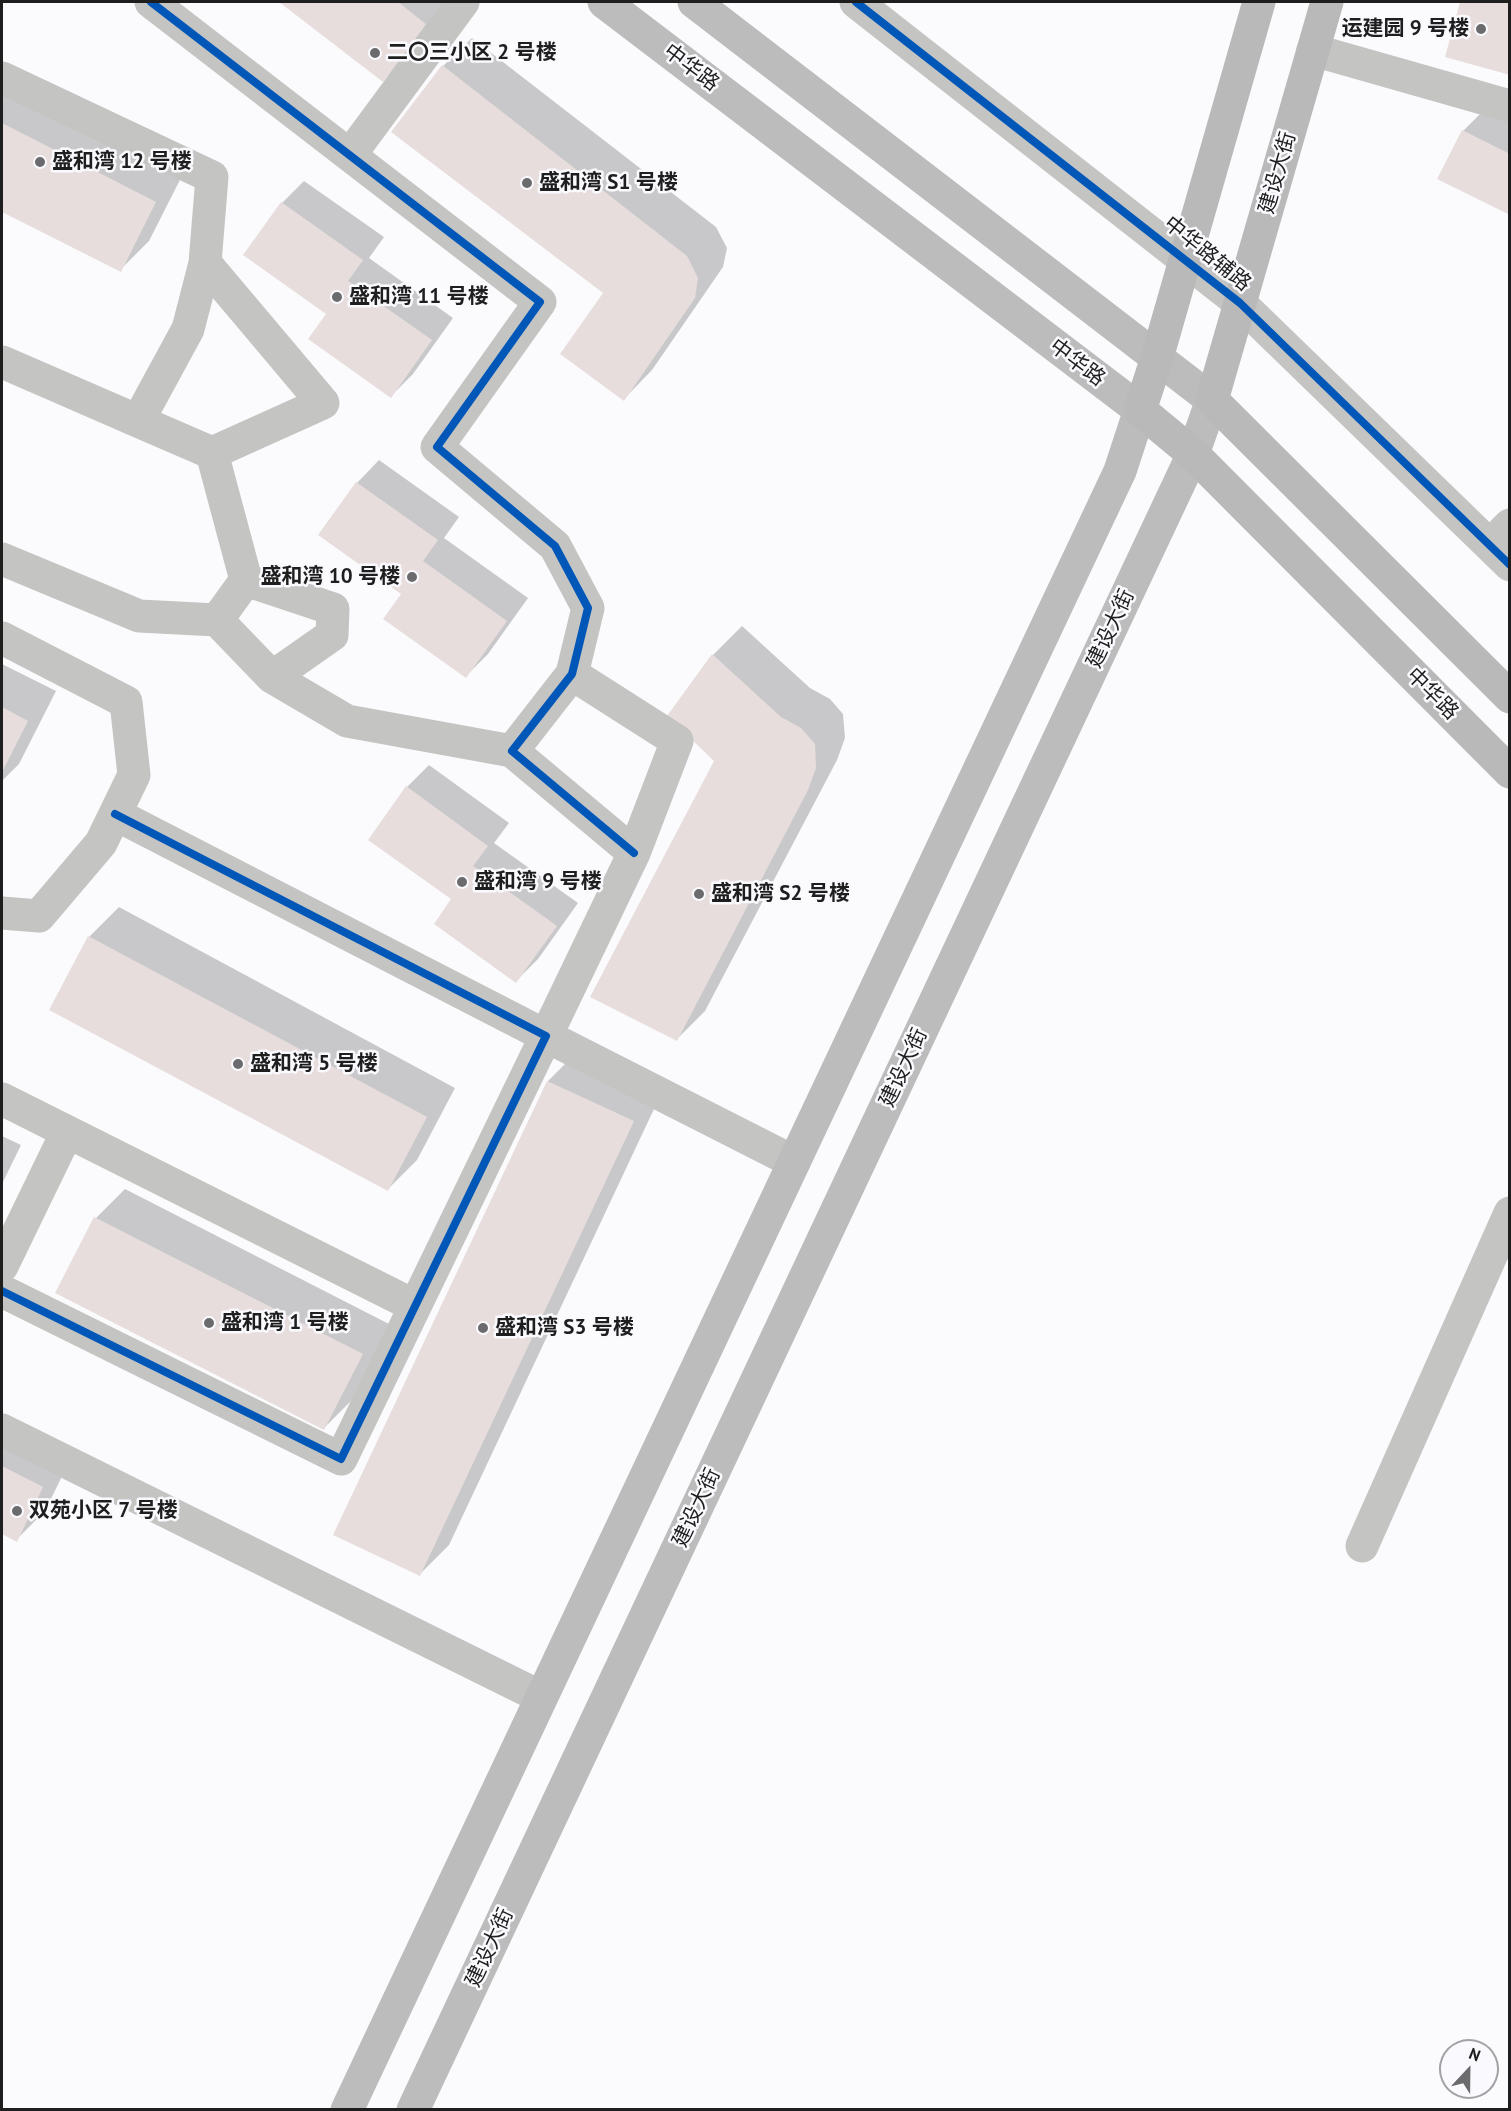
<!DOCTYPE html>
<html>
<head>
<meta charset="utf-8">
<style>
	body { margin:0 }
	#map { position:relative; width:1511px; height:2111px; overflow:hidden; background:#fbfbfd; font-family:"PT Sans",sans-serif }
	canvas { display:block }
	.frame { position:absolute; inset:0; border:3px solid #1e1e1f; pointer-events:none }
	.north { position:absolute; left:1439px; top:2039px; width:60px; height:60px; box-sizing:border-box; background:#fafafe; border:2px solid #a2a2a5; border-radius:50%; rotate:22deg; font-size:16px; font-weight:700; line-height:24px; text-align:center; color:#1e1e1f }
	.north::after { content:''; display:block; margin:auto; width:21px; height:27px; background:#6b6b6d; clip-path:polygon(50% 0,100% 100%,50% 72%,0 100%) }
</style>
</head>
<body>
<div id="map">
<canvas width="1511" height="2111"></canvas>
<div class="frame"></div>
<div class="north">N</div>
</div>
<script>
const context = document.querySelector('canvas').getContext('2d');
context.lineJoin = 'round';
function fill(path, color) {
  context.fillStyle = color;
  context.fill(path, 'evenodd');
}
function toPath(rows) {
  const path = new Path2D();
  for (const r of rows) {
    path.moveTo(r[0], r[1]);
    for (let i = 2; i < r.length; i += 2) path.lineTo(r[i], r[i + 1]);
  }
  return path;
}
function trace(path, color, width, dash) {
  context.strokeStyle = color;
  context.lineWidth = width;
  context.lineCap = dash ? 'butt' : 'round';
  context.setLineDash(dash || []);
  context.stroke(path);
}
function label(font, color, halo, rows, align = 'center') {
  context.font = font + ' "PT Sans","Noto Sans SC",sans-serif';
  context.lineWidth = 5;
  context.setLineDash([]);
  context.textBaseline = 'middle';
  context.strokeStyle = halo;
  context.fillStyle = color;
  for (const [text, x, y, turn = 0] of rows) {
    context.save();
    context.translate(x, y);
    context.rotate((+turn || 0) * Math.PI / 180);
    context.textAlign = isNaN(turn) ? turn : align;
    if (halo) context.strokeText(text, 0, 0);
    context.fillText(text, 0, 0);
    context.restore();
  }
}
fill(toPath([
	[281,2,455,2,436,27,383,80],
	[1462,2,1510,2,1510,74,1447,56],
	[472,38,716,227,727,248,723,267,652,370,624,399,605,293,443,66],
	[2,80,184,172,149,241,120,270,2,210],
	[1485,109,1510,121,1510,213,1463,131],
	[304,181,384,237,369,258,453,318,413,374,391,396,328,313,282,203],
	[379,460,459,517,444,538,528,598,488,654,466,676,403,594,320,534,357,483],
	[742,626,810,688,830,699,843,714,845,738,837,760,705,1011,676,1040,716,760,713,655],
	[2,664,56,691,19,764,2,781],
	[429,765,509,823,494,843,578,903,538,959,516,981,453,899,407,787],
	[119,907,455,1088,417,1160,388,1189,51,1009,90,936],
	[577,1052,662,1092,449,1545,420,1574,335,1534,548,1081],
	[2,1136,21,1145,2,1184],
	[125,1189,391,1325,353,1399,324,1428,57,1292,96,1218],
	[2,1423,71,1458,45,1511,16,1540,2,1533]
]), '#0003');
fill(toPath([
	[279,2,398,2,427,25,383,82],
	[1460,2,1510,2,1510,75,1445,57],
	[442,65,687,256,698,278,695,298,624,401,560,354,603,293,391,132],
	[2,123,156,202,121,272,2,212],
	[1462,130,1510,154,1510,215,1437,179],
	[281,202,363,260,348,281,432,340,391,398,308,339,326,314,243,255],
	[356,482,438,540,423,561,507,621,466,678,383,619,401,594,318,535],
	[712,654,781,717,801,728,815,744,816,768,808,790,677,1041,590,997,714,761,667,716],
	[2,707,28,721,2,772],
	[406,786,488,846,473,866,557,926,516,983,434,924,451,899,368,840],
	[88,936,427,1117,388,1191,49,1010],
	[547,1081,634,1121,420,1576,333,1535],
	[94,1217,363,1354,324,1430,55,1293],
	[2,1466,43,1487,17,1542,2,1534]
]), '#e7dddc');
trace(toPath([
	[151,2,540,302,437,447,555,546,588,608,572,674,512,751,634,853],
	[856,2,1240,303,1510,565],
	[1313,50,1510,106],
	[2,78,212,177,205,263,188,329,138,421,2,362],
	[350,155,463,2],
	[138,421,212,453,323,403,205,263],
	[212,453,246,580,333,609,332,635,272,677,217,620,246,580],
	[1490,545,1510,525],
	[2,559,139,616,217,620],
	[2,638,126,702,134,775,101,843,39,916,2,913],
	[572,674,677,741,634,853,546,1036,794,1162],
	[272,677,347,721,512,751],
	[2,1099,415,1306],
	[2,1266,67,1132],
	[2,1291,341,1459,546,1036,115,814],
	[2,1430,541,1697],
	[1362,1546,1510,1213]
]), '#c4c4c3', 33);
trace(toPath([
	[347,2110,1120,471,1140,410,604,2],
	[413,2110,1193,454,1212,400,694,2]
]), '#bdbcbc', 33);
trace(toPath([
	[1259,2,1157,358,1140,410,1193,454,1510,772],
	[1327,2,1212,400,1510,697]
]), '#bab9b9', 33);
trace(toPath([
	[151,2,540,302,437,447,555,546,588,608,572,674,512,751,634,853],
	[856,2,1240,303,1510,565],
	[2,1291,341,1459,546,1036,115,814]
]), '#0057b8', 8);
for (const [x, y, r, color] of [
	[1481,29,6,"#6b6b6d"],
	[375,53,6,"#6b6b6d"],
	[40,162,6,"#6b6b6d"],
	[527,183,6,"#6b6b6d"],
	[337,297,6,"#6b6b6d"],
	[412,577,6,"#6b6b6d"],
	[462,882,6,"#6b6b6d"],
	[699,894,6,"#6b6b6d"],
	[238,1064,6,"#6b6b6d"],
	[209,1323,6,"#6b6b6d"],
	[483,1328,6,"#6b6b6d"],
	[17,1511,6,"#6b6b6d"]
]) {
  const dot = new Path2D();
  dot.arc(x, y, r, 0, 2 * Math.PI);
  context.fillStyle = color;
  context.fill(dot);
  trace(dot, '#fafafe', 2);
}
label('bold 21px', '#1e1e1f', '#fafafe', [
	["运建园 9 号楼",1469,29,"right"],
	["二〇三小区 2 号楼",387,53],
	["盛和湾 12 号楼",52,162],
	["盛和湾 S1 号楼",539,183],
	["盛和湾 11 号楼",349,297],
	["盛和湾 10 号楼",400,577,"right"],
	["盛和湾 9 号楼",474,882],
	["盛和湾 S2 号楼",711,894],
	["盛和湾 5 号楼",250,1064],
	["盛和湾 1 号楼",221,1323],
	["盛和湾 S3 号楼",495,1328],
	["双苑小区 7 号楼",29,1511]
], 'left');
label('21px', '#1e1e1f', '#fafafe', [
	["中华路",691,68,37],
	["建设大街",1278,173,-74],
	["中华路辅路",1207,254,39],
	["中华路",1077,363,37],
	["建设大街",1111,629,-65],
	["中华路",1432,694,45],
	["建设大街",904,1068,-65],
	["建设大街",697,1508,-65],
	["建设大街",490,1948,-65]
]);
</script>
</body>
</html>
